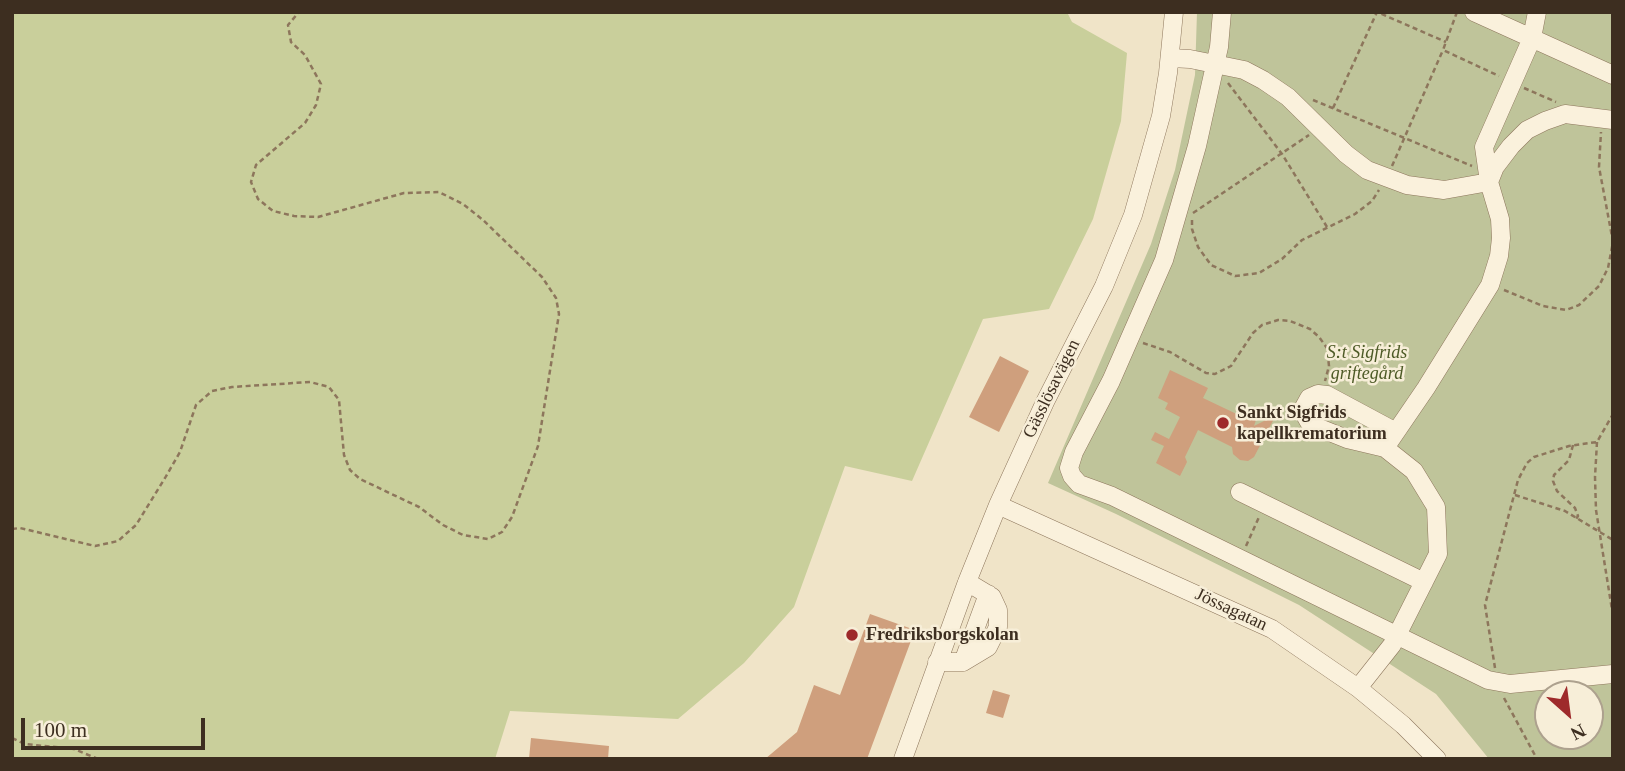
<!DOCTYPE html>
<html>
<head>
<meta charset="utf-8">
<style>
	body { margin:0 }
	#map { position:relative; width:1625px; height:771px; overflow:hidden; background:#f0e4c8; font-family:Georgia,serif }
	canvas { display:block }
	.frame { position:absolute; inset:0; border:14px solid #3d2e20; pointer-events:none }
	.north { position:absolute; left:1534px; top:680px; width:70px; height:70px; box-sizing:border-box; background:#f7eed8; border:2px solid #ada18e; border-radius:50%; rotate:152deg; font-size:19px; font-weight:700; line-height:28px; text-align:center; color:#3d2e20 }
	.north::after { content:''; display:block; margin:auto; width:24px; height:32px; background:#9e2a2b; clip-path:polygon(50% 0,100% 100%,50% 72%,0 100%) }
	.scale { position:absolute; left:21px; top:718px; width:184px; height:32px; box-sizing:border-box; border:4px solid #3d2e20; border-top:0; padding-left:9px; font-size:21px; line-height:24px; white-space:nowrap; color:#3d2e20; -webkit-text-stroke:5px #f7eed8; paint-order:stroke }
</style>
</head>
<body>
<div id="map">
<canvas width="1625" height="771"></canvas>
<div class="frame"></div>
<div class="north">N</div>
<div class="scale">100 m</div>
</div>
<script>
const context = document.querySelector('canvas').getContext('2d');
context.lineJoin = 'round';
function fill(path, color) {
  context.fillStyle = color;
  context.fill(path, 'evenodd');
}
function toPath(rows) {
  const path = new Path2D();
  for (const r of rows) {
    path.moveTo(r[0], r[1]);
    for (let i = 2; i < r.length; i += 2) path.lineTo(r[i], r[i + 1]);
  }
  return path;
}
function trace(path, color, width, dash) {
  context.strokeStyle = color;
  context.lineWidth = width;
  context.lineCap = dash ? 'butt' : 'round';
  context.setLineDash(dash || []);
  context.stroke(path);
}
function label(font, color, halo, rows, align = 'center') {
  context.font = font + ' Georgia,serif';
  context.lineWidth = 5;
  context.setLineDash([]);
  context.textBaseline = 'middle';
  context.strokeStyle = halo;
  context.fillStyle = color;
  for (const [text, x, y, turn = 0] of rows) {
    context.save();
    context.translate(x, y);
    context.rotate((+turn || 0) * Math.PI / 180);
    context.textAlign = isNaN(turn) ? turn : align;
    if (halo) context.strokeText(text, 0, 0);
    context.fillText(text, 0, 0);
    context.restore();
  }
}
fill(toPath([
	[12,12,1067,12,1072,22,1127,53,1121,121,1093,219,1049,309,983,319,912,481,845,466,794,607,744,663,678,719,510,711,495,759,12,759]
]), '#c9cf9b');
fill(toPath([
	[1197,12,1613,12,1613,759,1489,759,1436,694,1299,605,1116,514,1048,483,1151,244,1175,170,1195,75],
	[1548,694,1590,694,1590,736,1548,736]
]), '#bfc49a');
fill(toPath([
	[1000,356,1029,371,999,432,969,417],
	[1170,370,1208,388,1203,398,1245,418,1247,414,1253,412,1256,420,1254,426,1276,415,1254,457,1248,461,1240,460,1233,454,1232,447,1198,430,1185,457,1187,462,1180,476,1156,463,1164,446,1151,440,1155,432,1169,439,1180,417,1165,409,1168,403,1158,398],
	[870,614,915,630,867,759,765,759,797,732,814,685,840,695],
	[993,690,1010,695,1003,718,986,713],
	[531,738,609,746,608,759,529,759]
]), '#cf9f7d');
const minor = toPath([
	[1222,12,1219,47,1197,146,1164,260,1111,381,1074,452,1069,468,1072,476,1079,484,1112,496,1488,680,1510,684,1613,674],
	[1474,12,1613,75],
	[1170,58,1190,59,1244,70,1263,80,1288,97,1346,154,1367,170,1407,185,1444,190,1489,182,1484,147,1532,38,1537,12],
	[1385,448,1347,439,1317,427,1309,422,1305,415,1304,407,1309,398,1318,394,1327,395,1396,432],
	[1240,492,1424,582],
	[998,505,1272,629,1358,688,1403,725,1437,759],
	[937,662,963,662,988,647,998,627,998,610,992,597,967,582],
	[963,662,988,594],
	[1358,688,1392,645,1438,554,1436,507,1414,471,1385,448,1426,388,1490,285,1499,256,1501,238,1500,219,1489,182,1495,167,1511,146,1527,130,1545,121,1565,114,1613,120],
	[903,759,967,582,998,505,1045,402,1104,286,1133,215,1161,116,1168,73,1174,12]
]);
trace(minor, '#8d765c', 19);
trace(toPath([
	[1457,12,1443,50,1499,76],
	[1228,83,1282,154,1327,227],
	[1524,88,1556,102],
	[1313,100,1472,166],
	[1333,108,1377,12,1446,42],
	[1392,166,1443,50],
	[1193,213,1309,135],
	[1192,220,1192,229,1198,247,1211,265,1235,276,1259,273,1282,259,1302,240,1355,214,1372,201,1379,190],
	[1504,290,1543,306,1566,310,1579,305,1599,286,1608,268,1613,242,1599,167,1601,132],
	[1143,343,1170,352,1206,373,1215,374,1231,366,1253,333,1262,325,1278,320,1290,321,1310,329,1319,337,1327,348,1329,366,1325,381],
	[1597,442,1595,477,1596,510,1613,616],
	[1573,445,1569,460,1554,475,1553,481,1557,491,1575,508,1578,516,1576,519],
	[1515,495,1565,511,1613,540],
	[12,529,20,528,95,546,118,541,136,525,165,478,180,452,196,405,212,391,232,387,310,382,329,387,339,400,344,455,350,470,360,479,419,507,443,525,463,535,488,539,502,532,512,517,538,446,559,314,556,298,542,277,483,220,463,204,439,192,404,193,318,217,294,216,273,211,258,199,251,182,256,165,305,123,316,105,321,84,305,55,291,42,288,25,299,12],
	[1246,546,1259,517],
	[1495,668,1485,605,1518,480,1527,463,1534,457,1569,446,1597,442,1613,414],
	[1504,698,1537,759],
	[12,738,25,744,74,749,98,759]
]), '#8d765c', 2.5, [5, 3.5]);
trace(minor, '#faf1dc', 18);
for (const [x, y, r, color] of [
	[1223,423,7,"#9e2a2b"],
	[852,635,7,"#9e2a2b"]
]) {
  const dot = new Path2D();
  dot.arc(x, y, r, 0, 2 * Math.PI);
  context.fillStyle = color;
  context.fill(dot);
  trace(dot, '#f7eed8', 2.5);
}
label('italic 18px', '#4d5a26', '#f7eed8', [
	["S:t Sigfrids",1367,353],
	["griftegård",1367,374]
]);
label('18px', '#3d2e20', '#f7eed8', [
	["Gässlösavägen",1052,389,-64],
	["Jössagatan",1231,610,25]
]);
label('bold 18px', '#3d2e20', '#f7eed8', [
	["Sankt Sigfrids",1237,413],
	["kapellkrematorium",1237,434],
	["Fredriksborgskolan",866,635]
], 'left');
</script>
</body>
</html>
